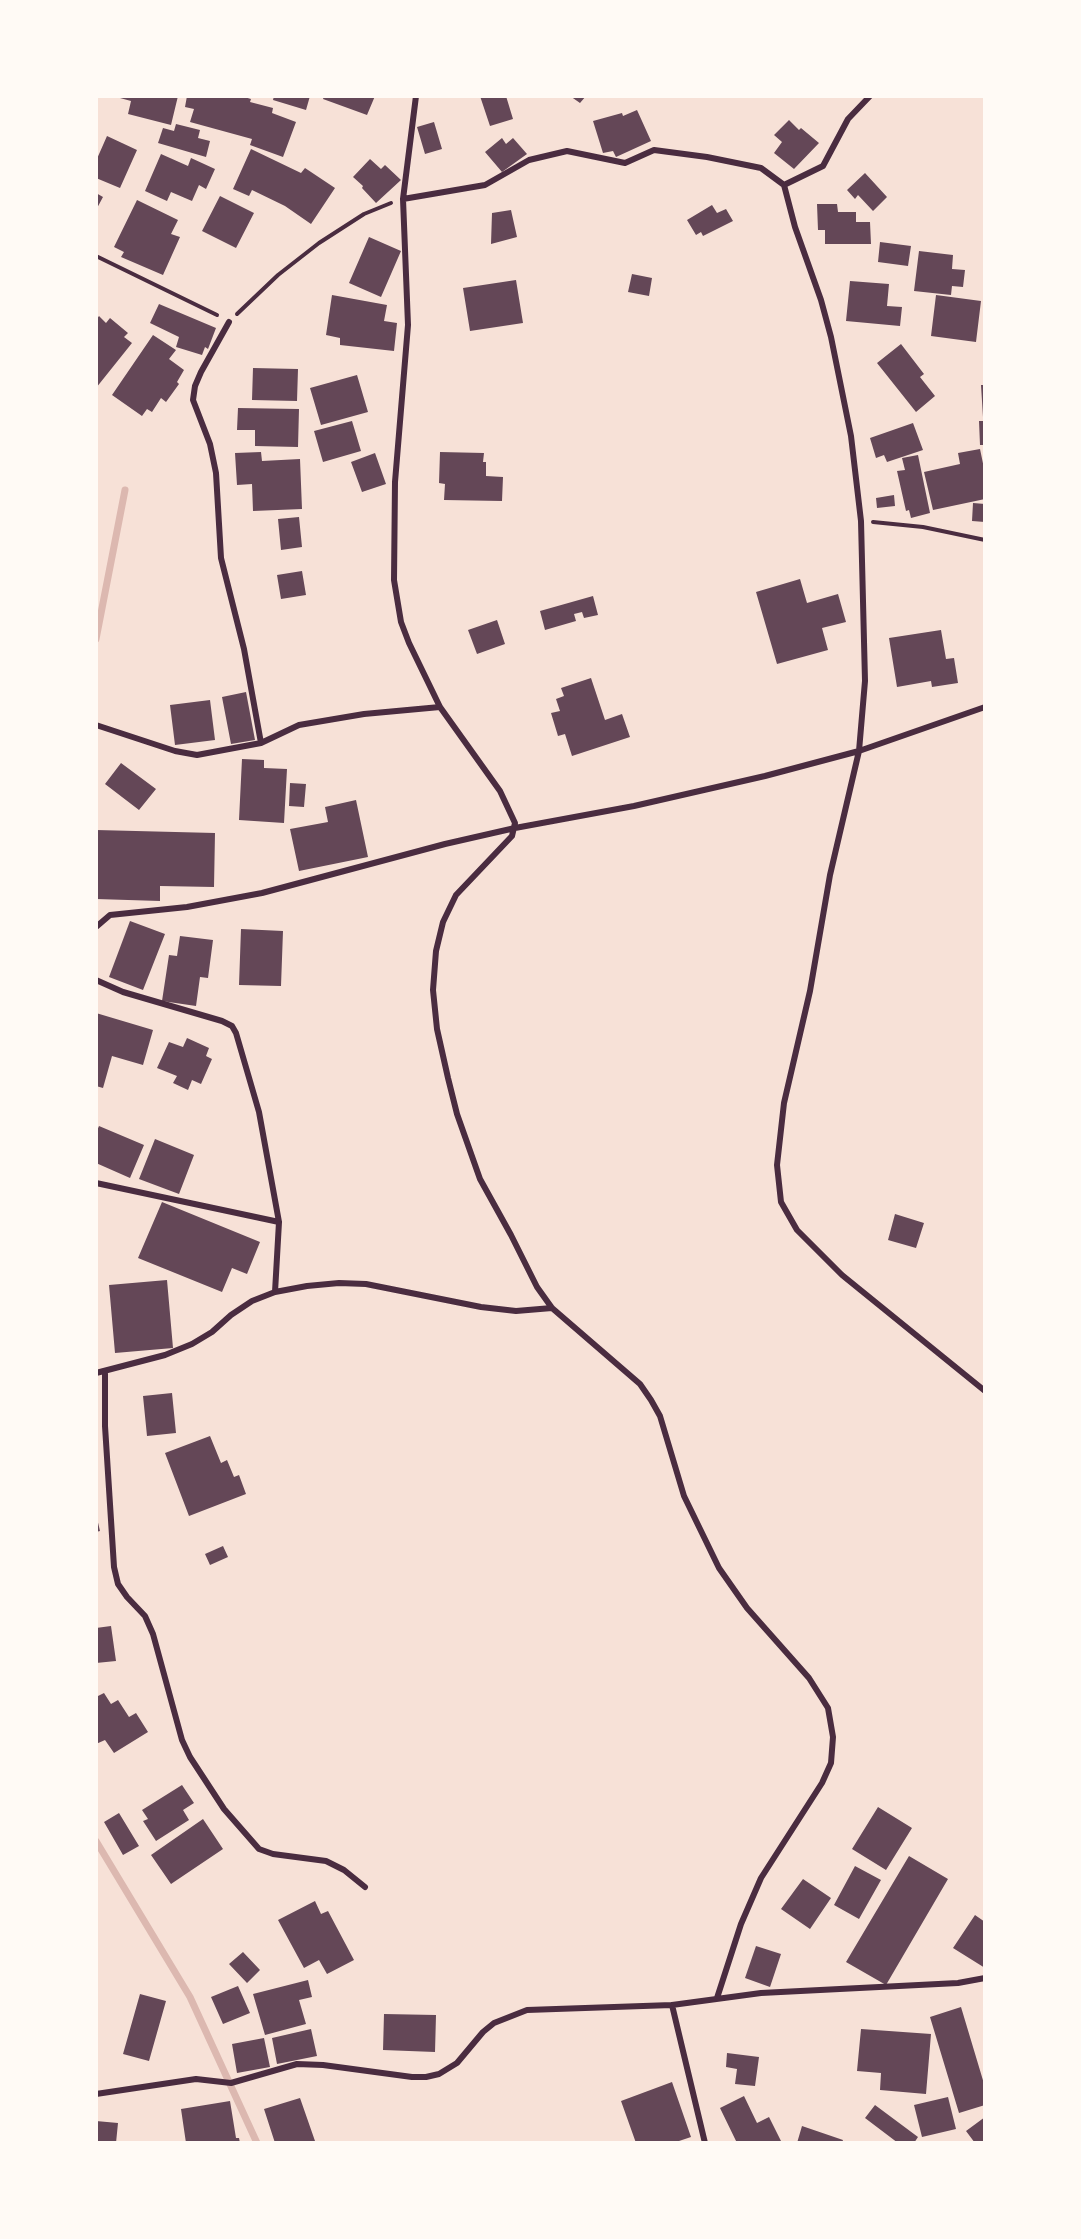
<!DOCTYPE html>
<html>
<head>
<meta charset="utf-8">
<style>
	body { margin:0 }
	#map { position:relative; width:1081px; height:2239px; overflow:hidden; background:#f7e1d7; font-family:Lato,sans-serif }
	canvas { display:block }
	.frame { position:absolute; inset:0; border:98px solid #fffaf5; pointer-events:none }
</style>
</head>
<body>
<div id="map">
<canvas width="1081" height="2239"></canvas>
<div class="frame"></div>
</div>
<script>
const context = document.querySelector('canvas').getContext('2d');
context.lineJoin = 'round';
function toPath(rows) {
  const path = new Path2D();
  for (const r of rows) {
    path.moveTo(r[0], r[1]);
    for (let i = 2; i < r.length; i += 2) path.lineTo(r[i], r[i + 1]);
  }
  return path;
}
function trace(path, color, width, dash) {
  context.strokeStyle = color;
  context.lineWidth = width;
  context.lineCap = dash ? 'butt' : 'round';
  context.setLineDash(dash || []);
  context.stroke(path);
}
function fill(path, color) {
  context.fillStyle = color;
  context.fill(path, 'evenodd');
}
trace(toPath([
	[96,639,125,490],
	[96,1841,190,1997,257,2143]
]), '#dcb8b0', 7);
fill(toPath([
	[120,96,178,96,171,125,128,114,131,101,120,98],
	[187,96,241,96,251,99,250,102,273,108,272,113,296,122,283,157,250,145,252,139,190,122,194,109,185,107],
	[274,96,310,96,306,110,273,100],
	[324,96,375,96,367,115,323,99],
	[480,96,506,96,513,119,490,126],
	[570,96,586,96,580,103],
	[637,110,651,141,616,157,613,151,603,153,593,121,622,113,623,116],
	[789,120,799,130,801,128,819,143,794,169,774,153,782,142,774,135],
	[434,122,442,149,425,154,417,127],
	[176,124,200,130,198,138,210,141,206,157,158,143,163,128,174,131],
	[107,136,137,150,120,188,96,178,96,161],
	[502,138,506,144,513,138,527,154,502,172,485,152],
	[251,149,301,173,305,168,335,188,311,224,285,206,252,190,249,196,233,189],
	[161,154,188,166,191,158,215,169,206,189,199,185,192,201,171,192,167,201,145,191],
	[370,159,381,169,385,165,401,180,376,203,362,188,363,186,353,177],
	[865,173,887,197,873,211,858,195,855,199,847,190],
	[96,193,103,197,96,210],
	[220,196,254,213,236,248,202,231],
	[137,200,178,220,171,234,180,237,163,275,121,257,124,252,114,247],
	[817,204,837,204,838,212,856,212,856,222,870,222,871,244,825,244,825,230,818,230],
	[712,205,717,213,726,209,733,221,703,236,701,232,696,235,687,220],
	[511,210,517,237,491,244,492,213],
	[369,237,401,251,381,297,349,283],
	[880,242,911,246,908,266,878,262],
	[919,251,953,255,952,269,965,270,963,287,952,286,951,295,914,291],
	[632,274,652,278,649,296,628,292],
	[516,280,523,323,470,331,463,288],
	[850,281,889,284,887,306,902,307,900,326,846,321],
	[332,295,387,305,384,321,397,323,394,351,340,345,340,338,326,335],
	[936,295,981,301,976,342,931,336],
	[159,304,216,328,208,349,205,347,202,355,176,347,179,337,150,323],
	[99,316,106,323,110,318,128,333,124,337,132,343,96,388,96,320],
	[153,335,176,350,169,359,184,370,177,382,179,384,166,402,161,398,152,412,147,409,142,416,112,395],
	[901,344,924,374,920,377,935,396,916,412,877,363],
	[253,368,298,369,297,401,252,400],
	[357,375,368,412,321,425,310,388],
	[981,385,985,385,985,417,983,417],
	[238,408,299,409,298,447,255,446,255,430,237,430],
	[352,421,361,451,323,462,314,431],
	[979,421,985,421,985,445,980,445],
	[913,423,923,450,887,462,884,455,876,458,870,438],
	[980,449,985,473,985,499,933,510,924,472,960,464,958,453],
	[261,452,262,461,300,459,302,509,253,511,252,484,237,485,235,453],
	[440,452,484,453,483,462,486,462,486,476,503,477,502,501,444,500,445,484,439,483],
	[375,453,386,484,362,492,351,462],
	[918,455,930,513,911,518,909,510,906,511,897,471,905,470,902,458],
	[894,495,895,506,877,508,876,498],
	[973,503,985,504,985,522,972,521],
	[299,517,302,547,281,550,278,519],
	[302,571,306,595,281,599,277,575],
	[800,579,807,603,838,594,846,622,822,628,828,650,777,664,756,592],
	[593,596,598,615,584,618,582,612,574,614,576,621,545,630,540,611],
	[497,620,505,644,477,654,468,630],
	[941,630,946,659,954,658,958,683,932,687,931,681,897,687,889,638],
	[591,678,605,720,622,714,630,737,572,756,565,734,558,736,551,713,560,711,556,699,564,696,561,688],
	[246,692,255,740,231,744,222,697],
	[210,700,215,740,175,745,170,705],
	[242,759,264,760,264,768,287,769,284,823,239,820],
	[121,763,156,789,139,810,105,784],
	[290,783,306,784,304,807,289,806],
	[356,800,368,857,299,871,290,829,328,822,325,807],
	[96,830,215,833,214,887,160,886,160,901,96,899],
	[130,921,165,934,143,990,109,977],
	[241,929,283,931,281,986,239,985],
	[180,936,213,940,208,978,200,977,196,1006,162,1001,169,955,177,956],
	[96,1013,153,1030,143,1065,112,1056,103,1088,96,1086],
	[187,1038,209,1048,206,1056,212,1059,201,1084,192,1080,188,1090,173,1083,177,1076,157,1068,169,1042,183,1047],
	[99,1126,144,1145,130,1178,96,1163,96,1133],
	[155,1139,194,1155,179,1194,139,1179],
	[162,1202,260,1242,247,1274,232,1268,222,1292,138,1258],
	[895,1214,924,1223,916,1248,888,1240],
	[167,1280,173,1348,115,1353,109,1285],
	[172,1393,176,1433,147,1436,143,1396],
	[210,1436,221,1463,227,1460,234,1477,239,1475,246,1494,189,1516,165,1453],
	[96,1514,100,1531,96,1532],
	[223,1546,228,1557,210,1565,205,1554],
	[111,1626,116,1661,96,1663,96,1628],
	[104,1693,111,1704,118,1700,129,1717,136,1713,148,1732,114,1753,105,1740,96,1744,96,1697],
	[182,1785,194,1803,183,1810,189,1820,156,1841,143,1821,148,1819,142,1810],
	[878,1807,912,1828,886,1870,852,1849],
	[119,1813,139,1846,123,1855,104,1822],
	[203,1819,223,1849,171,1884,151,1855],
	[909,1856,948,1879,886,1985,846,1962],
	[855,1866,881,1880,859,1919,834,1905],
	[803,1879,831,1898,810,1929,781,1909],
	[315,1901,321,1914,328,1911,354,1960,327,1974,319,1960,304,1968,278,1920],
	[975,1915,985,1922,985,1968,953,1948],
	[756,1946,781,1954,770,1987,745,1978],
	[243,1952,260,1970,247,1983,229,1964],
	[308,1980,312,1997,299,2000,306,2024,265,2035,253,1994],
	[238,1986,250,2013,223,2024,211,1997],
	[140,1994,166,2001,149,2061,123,2054],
	[961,2007,985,2087,985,2105,959,2113,930,2017],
	[384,2014,436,2015,435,2052,383,2050],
	[311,2029,317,2056,277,2064,272,2038],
	[861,2029,931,2034,926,2094,880,2090,881,2073,857,2071],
	[264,2038,270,2067,237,2073,232,2044],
	[727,2053,759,2057,755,2086,735,2084,737,2069,726,2067],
	[672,2082,691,2137,673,2143,636,2143,621,2101],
	[744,2096,757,2123,769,2117,782,2143,737,2143,720,2108],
	[948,2097,956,2129,922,2137,914,2105],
	[300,2098,315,2141,275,2143,264,2109],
	[230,2101,236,2138,239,2138,240,2143,186,2143,181,2109],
	[875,2105,918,2137,914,2143,898,2143,865,2118],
	[985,2117,985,2143,975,2143,966,2131],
	[96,2121,118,2123,116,2143,96,2143],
	[802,2126,843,2140,842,2143,797,2143]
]), '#644757');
trace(toPath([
	[96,256,217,315],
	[237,314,278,275,319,243,364,214,391,203],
	[873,522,923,527,985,540]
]), '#4a2c40', 4);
trace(toPath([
	[416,96,403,199,408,325,395,482,394,580,401,622,409,643,440,707,500,791,515,823,512,836,456,895,443,922,436,951,433,990,437,1029,448,1078,457,1114,480,1179,511,1235,537,1287,552,1308,640,1384,651,1400,660,1416,684,1496,719,1568,747,1608,809,1678,828,1708,833,1737,831,1763,822,1783,761,1878,741,1924,717,1998],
	[784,185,795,227,821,300,831,337,851,436,861,521,865,681,859,751,830,875,810,991,784,1103,777,1165,781,1202,797,1230,842,1275,985,1391],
	[403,199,485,185,529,160,567,151,625,163,654,150,707,157,761,168,784,185,823,166,848,119,870,96],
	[229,322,201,372,195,386,193,400,210,444,216,473,221,558,244,649,261,743],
	[96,725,175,751,197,755,261,743,299,725,364,714,440,707],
	[96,927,110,915,187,907,262,893,445,844,515,828,634,806,765,776,859,751,985,707],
	[96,980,123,992,222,1021,232,1026,236,1033,259,1112,279,1222,275,1292],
	[96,1183,279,1222],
	[105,1371,105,1426,114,1567,118,1584,127,1597,145,1616,153,1634,182,1740,190,1757,224,1809,259,1849,273,1854,326,1861,344,1870,365,1887],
	[96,1373,165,1355,192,1344,212,1332,231,1315,252,1301,275,1292,307,1286,339,1283,366,1284,481,1307,516,1311,552,1308],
	[672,2005,705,2143],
	[96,2094,196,2079,231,2083,297,2064,323,2065,412,2077,426,2077,439,2074,457,2063,483,2032,494,2023,527,2010,672,2005,761,1993,958,1983,985,1978]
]), '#4a2c40', 6);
</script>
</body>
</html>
